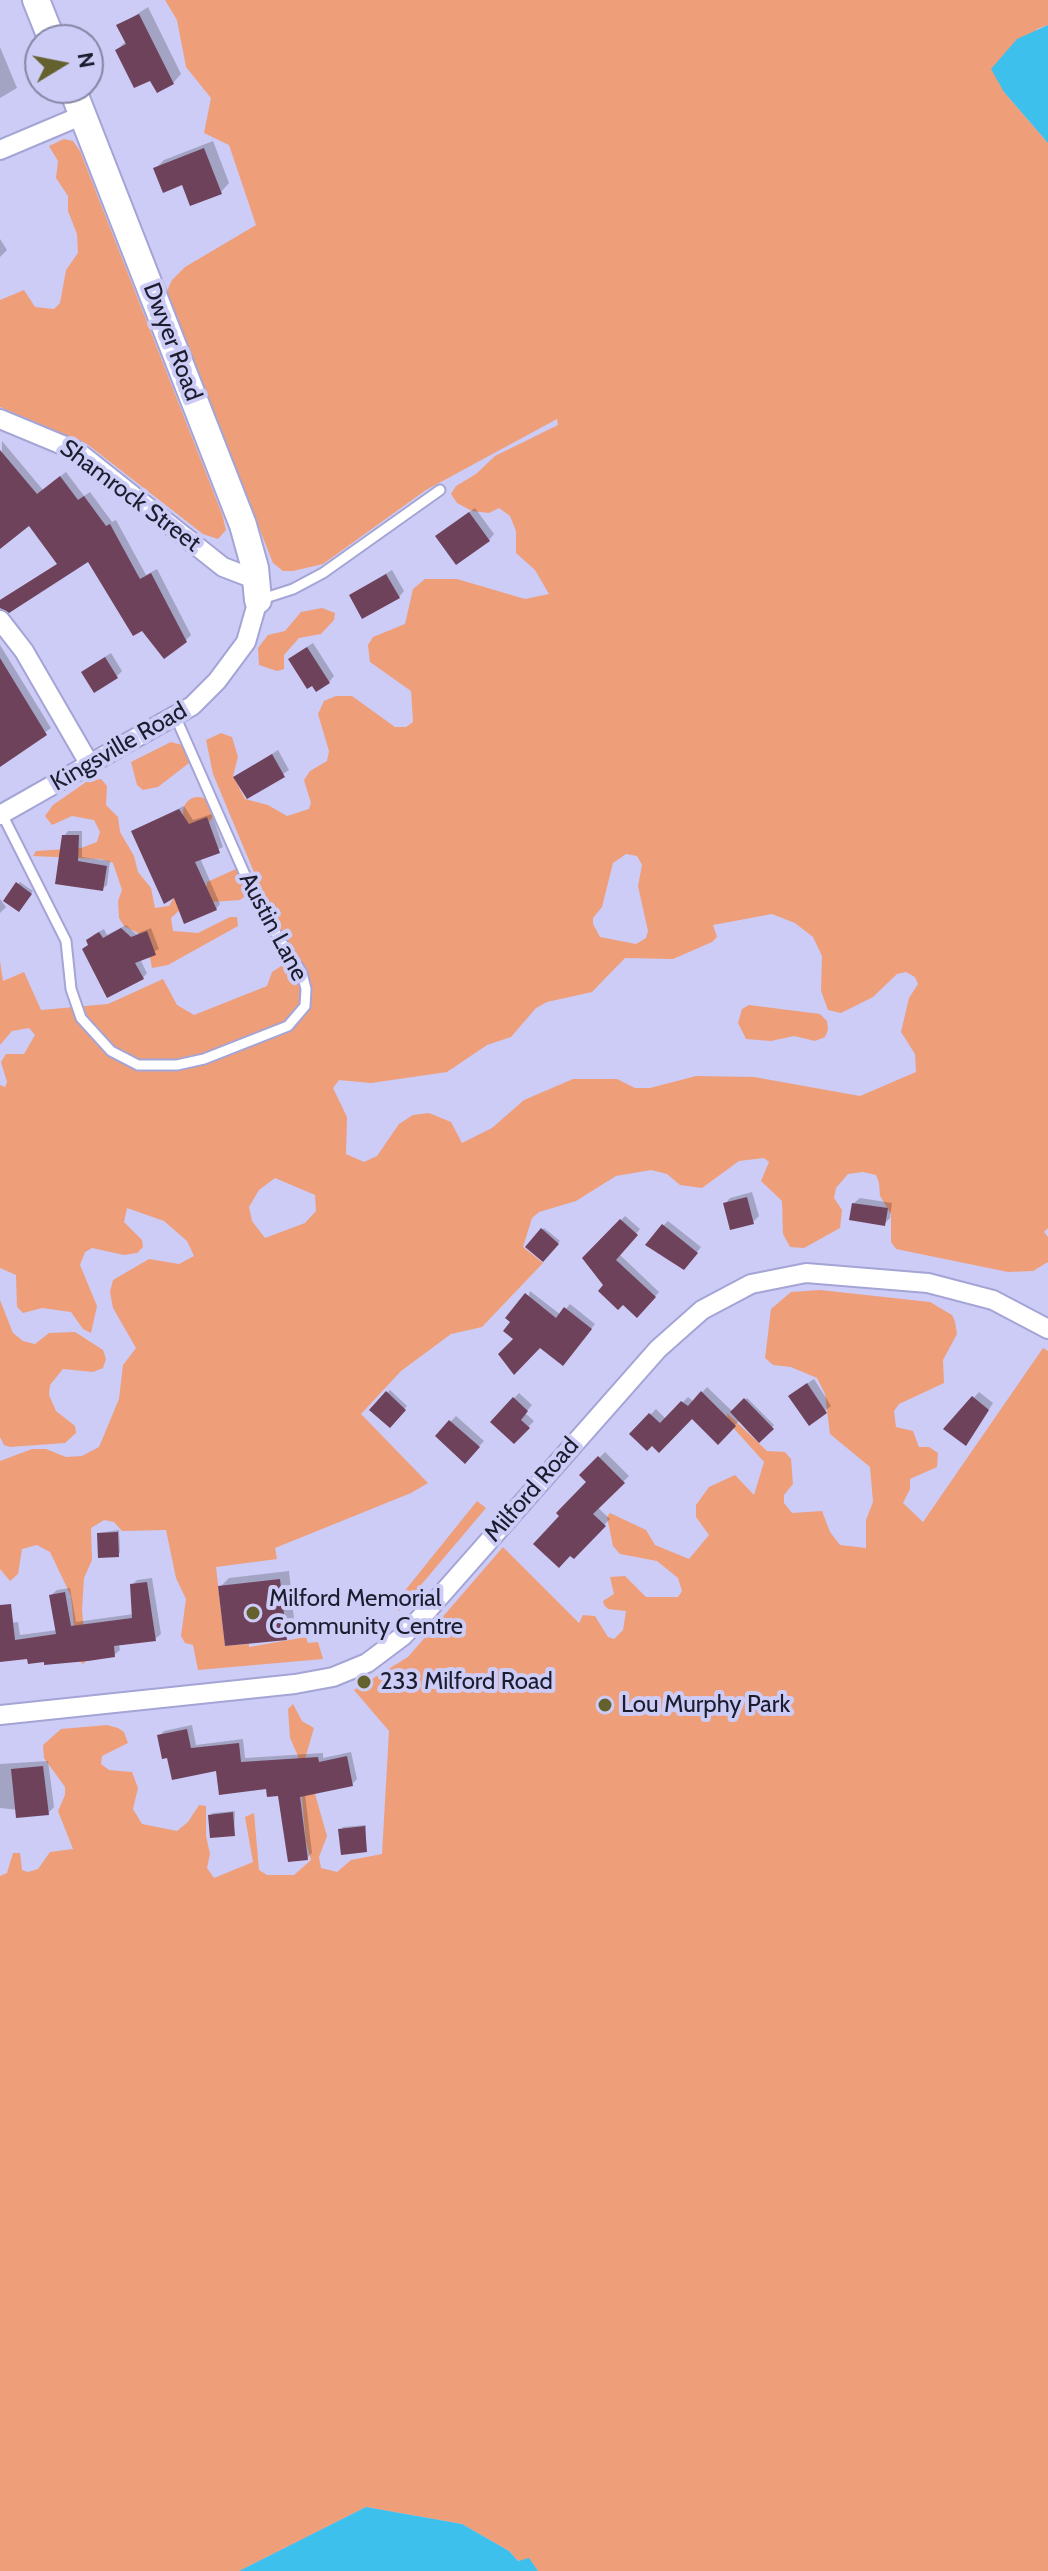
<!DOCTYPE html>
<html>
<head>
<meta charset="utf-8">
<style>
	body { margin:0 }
	#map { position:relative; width:1048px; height:2571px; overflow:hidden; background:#ccccf6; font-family:Cabin,sans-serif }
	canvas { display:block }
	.north { position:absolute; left:24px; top:24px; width:80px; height:80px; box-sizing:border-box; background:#ccccf6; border:2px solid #8686a6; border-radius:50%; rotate:80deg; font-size:22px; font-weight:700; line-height:32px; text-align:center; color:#1c1c2f }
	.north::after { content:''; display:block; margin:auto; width:28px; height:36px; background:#65612e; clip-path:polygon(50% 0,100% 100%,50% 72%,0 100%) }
</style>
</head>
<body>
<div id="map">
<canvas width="1048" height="2571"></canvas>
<div class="north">N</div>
</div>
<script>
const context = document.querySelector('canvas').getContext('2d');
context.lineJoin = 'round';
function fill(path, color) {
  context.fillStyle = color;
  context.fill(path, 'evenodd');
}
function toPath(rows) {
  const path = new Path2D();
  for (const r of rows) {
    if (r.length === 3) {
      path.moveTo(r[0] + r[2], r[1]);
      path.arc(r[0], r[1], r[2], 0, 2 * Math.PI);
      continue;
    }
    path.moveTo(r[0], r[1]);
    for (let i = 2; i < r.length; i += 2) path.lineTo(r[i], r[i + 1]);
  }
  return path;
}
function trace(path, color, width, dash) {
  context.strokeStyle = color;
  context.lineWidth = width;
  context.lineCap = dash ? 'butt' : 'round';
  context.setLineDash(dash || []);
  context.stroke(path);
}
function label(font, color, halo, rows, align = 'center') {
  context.font = font + ' Cabin,sans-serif';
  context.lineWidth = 8;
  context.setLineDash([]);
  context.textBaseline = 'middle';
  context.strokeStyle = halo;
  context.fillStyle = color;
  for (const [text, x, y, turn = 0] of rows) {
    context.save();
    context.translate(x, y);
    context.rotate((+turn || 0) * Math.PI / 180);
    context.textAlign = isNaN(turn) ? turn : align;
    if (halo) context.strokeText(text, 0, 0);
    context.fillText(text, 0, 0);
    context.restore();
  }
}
fill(toPath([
	[165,0,1048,0,1048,25,1037,29,1004,92,1048,143,1048,1228,1044,1232,1048,1237,1048,1262,1033,1271,1008,1272,896,1249,891,1242,891,1214,880,1196,879,1183,876,1175,863,1172,848,1174,836,1188,834,1198,842,1210,840,1228,804,1248,790,1247,783,1234,782,1201,761,1181,769,1162,764,1158,739,1161,702,1188,680,1185,667,1174,651,1170,616,1176,576,1201,539,1212,532,1218,523,1247,543,1263,482,1327,451,1334,401,1371,361,1414,428,1483,411,1493,275,1548,277,1559,216,1567,225,1646,249,1644,249,1647,306,1637,308,1643,318,1642,323,1659,198,1670,193,1645,185,1643,181,1636,186,1599,176,1578,166,1530,122,1531,114,1522,104,1520,91,1528,92,1560,84,1578,82,1610,87,1660,83,1664,77,1658,71,1596,50,1552,37,1545,22,1549,18,1574,10,1581,0,1569,0,1461,32,1449,46,1449,66,1457,82,1456,99,1447,119,1399,123,1365,136,1348,113,1308,110,1292,113,1280,149,1259,179,1264,194,1256,187,1241,164,1221,127,1208,124,1222,142,1240,143,1247,137,1253,124,1255,92,1248,85,1252,80,1265,97,1306,91,1333,83,1329,71,1312,42,1308,23,1313,17,1307,16,1275,0,1268,0,1085,5,1087,7,1082,1,1062,6,1054,24,1054,35,1035,29,1028,12,1031,0,1045,0,961,3,981,24,972,41,1010,108,1004,163,979,177,1005,194,1015,267,986,272,972,289,961,292,953,271,913,213,774,206,740,221,733,232,737,238,757,233,776,245,799,268,805,287,816,309,809,311,803,304,780,310,771,327,761,329,751,318,714,324,701,336,696,352,696,395,727,406,727,413,722,411,691,370,662,368,645,373,637,405,624,413,589,425,579,457,579,525,599,549,594,535,570,516,553,516,531,510,516,499,508,489,513,472,511,457,503,451,494,456,486,476,474,495,456,558,425,557,419,426,490,323,564,293,571,283,571,273,563,166,293,172,280,185,267,256,225,229,145,204,133,211,98,186,67,177,20],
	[626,854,637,856,642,865,638,886,648,931,646,938,636,944,600,937,593,924,593,918,602,907,613,863],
	[772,914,795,923,813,937,822,956,821,991,828,1010,841,1013,873,997,897,974,906,972,915,977,918,984,909,998,901,1032,915,1054,916,1072,860,1096,754,1077,696,1076,650,1088,635,1088,617,1079,573,1079,524,1100,492,1128,462,1143,451,1122,429,1113,413,1115,399,1124,377,1156,364,1162,346,1154,347,1117,333,1088,339,1080,371,1083,447,1072,487,1045,511,1037,536,1008,547,1002,592,992,625,958,673,959,712,942,717,937,713,925],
	[275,1178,315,1195,316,1211,305,1223,265,1238,252,1221,249,1207,259,1190],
	[64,139,73,141,80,151,222,514,226,530,218,539,203,534,87,444,0,407,0,300,24,290,35,307,54,309,60,303,66,270,78,253,77,234,68,211,68,196,56,178,58,161,49,146],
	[322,608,335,613,334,620,321,634,299,638,284,655,284,669,277,671,259,665,258,648,268,635,285,631,301,612],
	[171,742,182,745,189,763,158,787,143,790,137,785,131,762],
	[101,779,107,786,106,805,118,817,120,832,134,856,138,872,151,888,155,908,169,906,176,894,184,906,171,918,173,931,198,933,230,917,237,917,238,926,168,965,152,968,146,937,124,926,119,918,118,901,122,890,113,863,101,859,33,856,36,851,81,848,97,842,100,832,94,820,72,816,52,825,45,816,53,805,86,782],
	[198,812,15],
	[236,869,247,895,240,900,212,902,206,890,207,882],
	[749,1005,820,1014,827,1021,828,1030,825,1037,815,1041,794,1036,771,1041,746,1039,738,1023,742,1009],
	[820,1290,930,1302,952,1315,955,1322,957,1334,943,1360,944,1383,899,1404,894,1411,896,1427,913,1431,919,1447,929,1447,938,1453,937,1467,910,1479,910,1489,903,1503,923,1522,1043,1348,1048,1351,1048,2571,538,2571,529,2559,518,2561,509,2551,462,2524,366,2507,239,2571,0,2571,0,1876,7,1873,13,1853,20,1853,22,1870,28,1872,38,1869,50,1852,73,1849,58,1811,65,1795,65,1787,44,1758,43,1745,61,1729,107,1725,118,1728,124,1732,128,1743,102,1756,101,1764,109,1770,132,1772,138,1788,133,1809,142,1824,177,1831,188,1822,199,1805,206,1806,206,1836,210,1854,207,1868,214,1878,253,1862,245,1817,254,1813,259,1870,267,1875,294,1875,311,1860,306,1842,298,1756,290,1738,288,1709,293,1704,302,1721,314,1728,305,1759,327,1836,319,1857,321,1868,337,1872,351,1860,382,1854,389,1731,354,1690,408,1657,503,1547,579,1623,583,1615,595,1616,608,1637,614,1639,623,1630,626,1611,608,1609,604,1605,603,1601,614,1594,610,1577,625,1576,646,1597,678,1597,682,1591,678,1578,657,1561,620,1554,613,1546,607,1517,610,1513,646,1530,655,1545,689,1559,709,1535,696,1517,696,1505,709,1487,735,1475,754,1495,764,1462,728,1422,727,1413,767,1451,785,1452,791,1459,793,1484,784,1495,784,1503,792,1513,822,1511,830,1532,840,1545,866,1548,866,1520,873,1502,870,1467,830,1434,825,1394,817,1378,791,1367,773,1365,765,1358,771,1309,791,1292],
	[0,1300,13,1333,23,1341,35,1344,49,1333,75,1332,103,1350,106,1359,103,1368,93,1372,63,1369,50,1385,49,1395,56,1411,75,1426,76,1433,65,1443,10,1447,4,1445,0,1437],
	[477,1501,486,1508,399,1611,395,1603]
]), '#ef9e7a');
fill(toPath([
	[1048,25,1048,143,1004,92,991,69,1017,39],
	[366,2507,462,2524,509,2551,518,2561,529,2558,538,2571,239,2571]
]), '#3dc0ec');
fill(toPath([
	[148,7,181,74,173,83,151,78,117,50,126,41,119,26],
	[0,47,17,88,0,98],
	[213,141,229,183,221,192,183,183,156,168,164,160],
	[0,239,7,250,0,257],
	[2,441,43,490,66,472,84,496,90,492,112,522,116,520,146,575,157,569,191,635,185,641,89,559,0,607,0,600,59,563,29,523,0,547],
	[475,508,494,534,489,540,443,531],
	[392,570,404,591,399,597,351,595],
	[313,643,334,676,329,682,296,654],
	[0,645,51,728,0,765],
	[111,653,122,671,117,676,89,667],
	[278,750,289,770,248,797,236,777],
	[184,806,193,820,212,814,223,847,200,858,220,904,216,909,175,896,133,831],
	[68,831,82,831,82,857,110,861,107,885,102,889,57,883,64,836],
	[20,882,33,891,21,908,18,884],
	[0,899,6,907,0,913],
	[126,925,136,934,151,928,159,949,140,959,147,973,143,978,88,945,93,935,104,929,107,935],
	[752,1192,759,1216,753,1222,725,1204,730,1198],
	[860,1198,892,1203,890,1218,884,1224,854,1203],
	[625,1216,640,1229,619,1254,659,1292,637,1316,585,1258],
	[668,1221,701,1247,689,1262,663,1226],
	[544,1228,560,1241,543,1260,528,1246],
	[530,1291,561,1315,570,1304,595,1324,567,1359,540,1345,516,1339],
	[814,1379,831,1406,809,1423,796,1391],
	[707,1387,732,1411,747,1398,774,1425,759,1440,740,1420,718,1442,692,1416,632,1434,656,1409,666,1419,688,1397,694,1402],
	[390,1390,407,1406,389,1425,372,1409],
	[979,1392,993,1403,971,1438,946,1428],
	[519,1393,532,1405,525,1413,534,1421,514,1442,493,1421],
	[456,1416,484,1441,465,1461,437,1436],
	[605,1452,629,1476,597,1507,610,1519,574,1556,588,1482,582,1475],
	[119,1530,120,1552,118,1555,99,1533],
	[289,1571,295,1629,286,1638,220,1587,229,1578],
	[152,1578,161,1634,155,1639,119,1644,120,1650,114,1655,0,1660,0,1624,18,1622,20,1635,58,1630,51,1595,57,1590,70,1588,76,1622,134,1614,132,1585,137,1580],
	[192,1725,196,1745,243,1739,245,1758,323,1753,323,1758,351,1752,357,1779,352,1784,305,1794,312,1853,307,1858,280,1794,218,1769,168,1756,159,1736,164,1731],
	[48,1761,54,1807,48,1813,0,1808,0,1764],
	[235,1811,234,1834,210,1815,213,1813],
	[366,1825,366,1850,341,1830,343,1827]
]), '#0003');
fill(toPath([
	[139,14,174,84,157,93,150,81,134,88,115,50,126,44,116,25],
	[204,148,222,194,190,206,182,185,163,193,153,168],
	[0,450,37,494,60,476,78,500,84,496,106,526,110,524,140,579,151,573,187,642,164,659,142,631,133,636,88,562,9,613,0,608,0,600,57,564,29,526,0,549],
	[469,512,490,541,456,565,435,536],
	[386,574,400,598,362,619,349,595],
	[307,647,330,683,316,692,312,686,307,689,288,659],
	[105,657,118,678,94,693,81,672],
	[0,658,47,735,0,767],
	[272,754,285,777,247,799,233,777],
	[179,809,189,824,207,817,220,853,195,862,217,910,184,924,174,898,164,904,131,831],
	[62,835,79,835,78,861,107,866,103,891,55,884],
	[16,882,32,894,19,912,3,901],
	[121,928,131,937,147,931,156,955,135,963,144,979,107,998,82,949,88,945,86,940,99,932,103,938],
	[747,1197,754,1224,730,1230,723,1203],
	[852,1203,888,1208,885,1226,849,1220],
	[620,1219,638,1235,616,1260,656,1297,637,1318,623,1305,618,1310,598,1291,603,1285,582,1258],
	[662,1224,698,1253,684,1270,645,1245],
	[541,1228,559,1244,543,1262,525,1247],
	[525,1293,556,1318,564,1307,592,1329,563,1366,540,1348,514,1375,498,1354,513,1339,503,1331,510,1322,505,1318],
	[807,1383,827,1413,809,1426,788,1396],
	[386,1391,406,1410,390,1428,369,1410],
	[701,1391,736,1426,718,1445,692,1419,659,1453,652,1446,647,1451,629,1434,649,1413,660,1423,681,1401,688,1406],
	[972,1396,989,1410,966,1446,943,1429],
	[513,1397,528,1411,521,1420,530,1428,514,1444,490,1422],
	[744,1398,774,1429,759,1443,730,1412],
	[449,1420,480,1447,465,1464,435,1436],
	[598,1456,625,1483,593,1514,606,1526,574,1559,570,1556,559,1568,533,1544,559,1516,556,1513,586,1482,579,1475],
	[118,1532,119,1557,98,1558,97,1533],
	[280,1579,287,1640,225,1646,218,1586],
	[147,1582,156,1641,114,1646,115,1657,88,1661,44,1665,44,1662,28,1664,27,1659,0,1662,0,1605,11,1604,15,1640,56,1634,49,1595,65,1592,71,1626,132,1618,130,1584],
	[187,1729,191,1748,239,1743,241,1762,318,1757,319,1762,347,1756,353,1786,300,1797,308,1860,288,1862,278,1796,267,1797,266,1789,219,1795,216,1771,172,1780,167,1758,162,1759,157,1735],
	[43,1766,49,1815,16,1818,11,1769],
	[233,1812,235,1836,210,1838,208,1815],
	[365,1826,367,1852,341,1855,338,1829]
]), '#6f425c');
const lane = toPath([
	[259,600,293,589,323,573,440,490],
	[2,814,66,941,71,989,81,1018,111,1051,138,1065,177,1065,204,1059,288,1026,305,1006,306,989,302,973,261,911,176,718]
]);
const street = toPath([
	[0,150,83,115],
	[0,419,77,451,223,567,257,580],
	[0,620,24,651,90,765],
	[0,815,192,706,217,681,246,642,258,600],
	[0,1715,295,1684,333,1677,367,1663,403,1636,427,1611,658,1349,702,1310,751,1284,806,1273,928,1283,993,1300,1048,1329]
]);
const secondary = toPath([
	[36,0,52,40],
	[72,88,243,525,255,568,258,600]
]);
trace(lane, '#a4a4d6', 13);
trace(street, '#a4a4d6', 22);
trace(secondary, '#a4a4d6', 30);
trace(lane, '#fff', 9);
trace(street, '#fff', 18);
trace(secondary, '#fff', 26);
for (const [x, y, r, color] of [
	[253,1613,8,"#65612e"],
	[364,1682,8,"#65612e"],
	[605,1705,8,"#65612e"]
]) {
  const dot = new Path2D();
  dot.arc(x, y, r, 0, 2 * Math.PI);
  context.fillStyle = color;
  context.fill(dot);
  trace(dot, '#ccccf6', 3);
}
label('24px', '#1c1c2f', '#ccccf6', [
	["Dwyer Road",172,342,69],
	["Shamrock Street",130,496,37],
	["Kingsville Road",119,747,-30],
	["Austin Lane",273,927,62],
	["Milford Road",532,1490,-49]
]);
label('24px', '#1c1c2f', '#ccccf6', [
	["Milford Memorial",269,1599],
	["Community Centre",269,1627],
	["233 Milford Road",380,1682],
	["Lou Murphy Park",621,1705]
], 'left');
</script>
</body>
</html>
